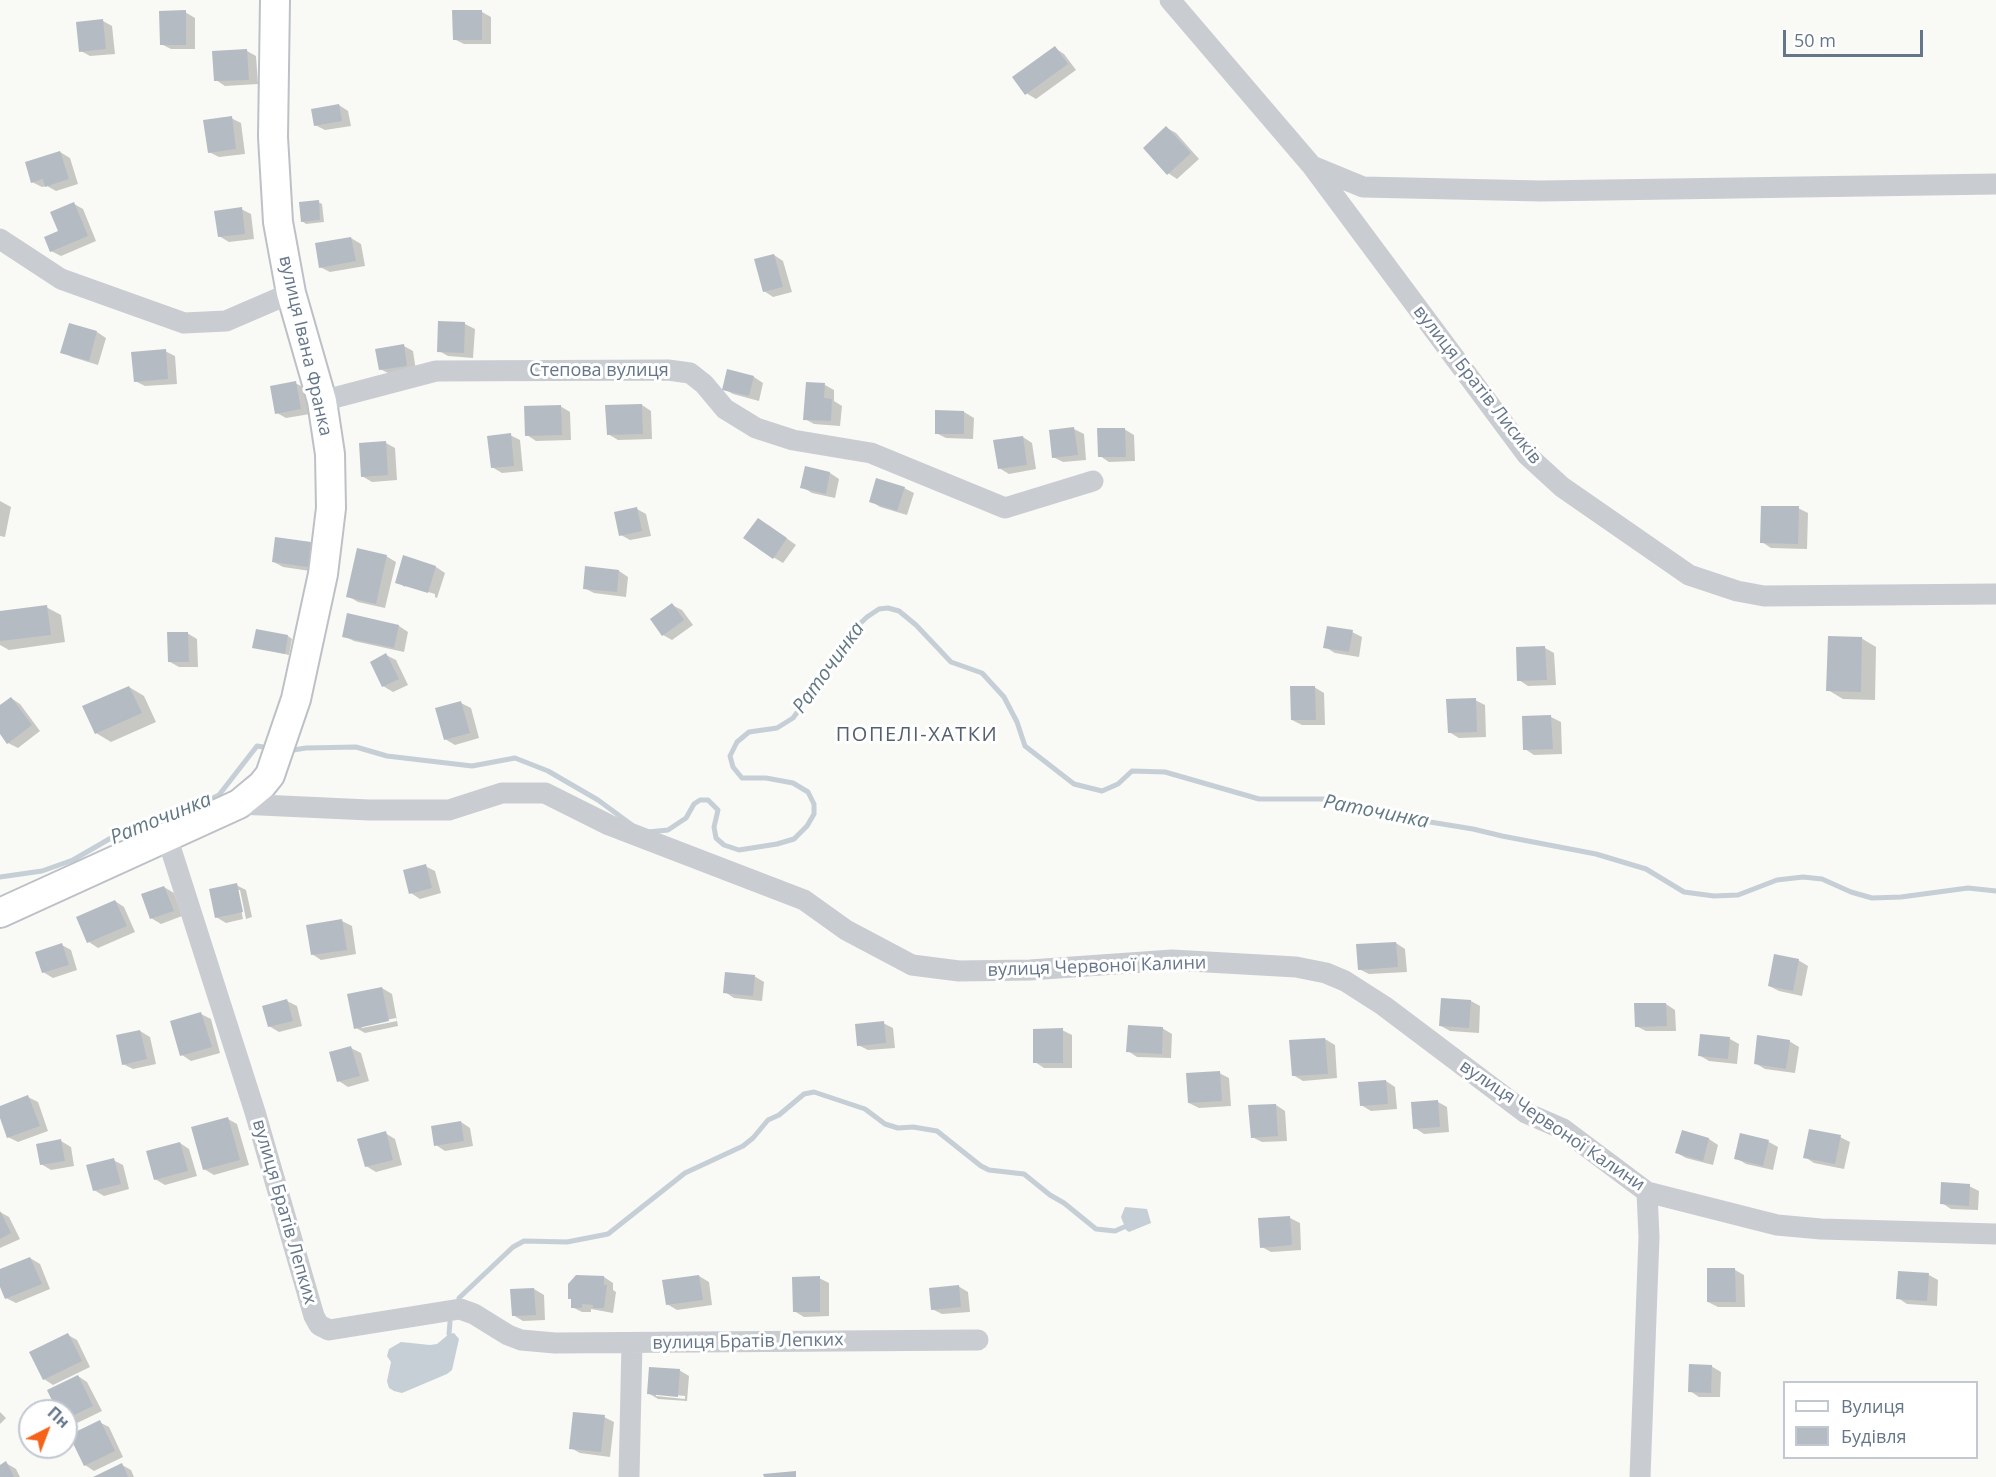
<!DOCTYPE html>
<html>
<head>
<meta charset="utf-8">
<style>
	body { margin:0 }
	#map { position:relative; width:1996px; height:1477px; overflow:hidden; background:#f9f9f6; font-family:"Open Sans",sans-serif }
	canvas { display:block }
	.legend { position:absolute; left:1783px; top:1381px; width:195px; height:78px; box-sizing:border-box; background:#fff; border:2px solid #c1c8d1; margin:0; padding:8px 10px; list-style:none; font-size:18px; color:#65768b }
	.legend li { display:flex; align-items:center; gap:12px; height:30px }
	.legend b { width:30px; border:2px solid #c1c8d1 }
	.north { position:absolute; left:18px; top:1399px; width:60px; height:60px; box-sizing:border-box; background:#fff; border:2px solid #c1c8d1; border-radius:50%; rotate:42deg; font-size:16px; font-weight:700; line-height:24px; text-align:center; color:#65768b }
	.north::after { content:''; display:block; margin:auto; width:21px; height:27px; background:#f5631b; clip-path:polygon(50% 0,100% 100%,50% 72%,0 100%) }
	.scale { position:absolute; left:1783px; top:30px; width:140px; height:27px; box-sizing:border-box; border:3px solid #65768b; border-top:0; padding-left:8px; font-size:18px; line-height:21px; white-space:nowrap; color:#65768b; -webkit-text-stroke:4px #fff; paint-order:stroke }
</style>
</head>
<body>
<div id="map">
<canvas width="1996" height="1477"></canvas>
<ul class="legend">
<li><b style="height:8px;background:#fff"></b>Вулиця</li>
<li><b style="height:16px;background:#b4bbc2"></b>Будівля</li>
</ul>
<div class="north">Пн</div>
<div class="scale">50 m</div>
</div>
<script>
const context = document.querySelector('canvas').getContext('2d');
context.lineJoin = 'round';
function fill(path, color) {
  context.fillStyle = color;
  context.fill(path, 'evenodd');
}
function toPath(rows) {
  const path = new Path2D();
  for (const r of rows) {
    path.moveTo(r[0], r[1]);
    for (let i = 2; i < r.length; i += 2) path.lineTo(r[i], r[i + 1]);
  }
  return path;
}
function trace(path, color, width, dash) {
  context.strokeStyle = color;
  context.lineWidth = width;
  context.lineCap = dash ? 'butt' : 'round';
  context.setLineDash(dash || []);
  context.stroke(path);
}
function label(font, color, halo, rows, align = 'center') {
  context.font = font + ' "Open Sans",sans-serif';
  context.lineWidth = 6;
  context.setLineDash([]);
  context.textBaseline = 'middle';
  context.strokeStyle = halo;
  context.fillStyle = color;
  for (const [text, x, y, turn = 0] of rows) {
    context.save();
    context.translate(x, y);
    context.rotate((+turn || 0) * Math.PI / 180);
    context.textAlign = isNaN(turn) ? turn : align;
    if (halo) context.strokeText(text, 0, 0);
    context.fillText(text, 0, 0);
    context.restore();
  }
}
fill(toPath([
	[1125,1207,1147,1209,1151,1223,1129,1232,1126,1230,1121,1217],
	[454,1333,459,1339,452,1370,447,1374,402,1393,394,1391,389,1388,387,1381,391,1362,387,1356,389,1349,401,1342,430,1345,437,1344,449,1334]
]), '#c5cfd5');
fill(toPath([
	[185,12,195,18,195,49,171,49,161,44],
	[482,12,491,17,491,44,464,44,454,39],
	[103,21,112,26,115,54,90,56,81,51],
	[1055,48,1064,54,1076,70,1036,99,1026,93],
	[247,51,256,56,258,84,225,86,216,80],
	[339,105,348,111,351,126,325,130,315,125],
	[231,118,241,123,245,154,219,157,209,152],
	[1167,128,1176,133,1199,159,1177,179,1168,173],
	[60,152,70,158,78,184,56,191,47,186,42,187,32,182],
	[318,202,322,204,324,222,306,224,302,221],
	[74,204,83,209,96,241,61,256,51,251],
	[241,209,251,214,254,239,229,242,219,236],
	[351,238,361,244,365,266,330,272,320,267],
	[774,255,783,261,792,292,773,297,764,291],
	[440,323,465,324,475,329,473,358,448,356,439,351],
	[97,332,106,338,98,365,72,357,62,352],
	[404,346,413,351,416,371,390,374,380,369],
	[165,351,175,356,177,384,145,386,135,381],
	[754,377,763,383,759,401,733,394,724,389],
	[295,383,305,388,310,414,286,418,277,413],
	[825,385,834,390,834,401,842,406,840,426,814,424,805,419],
	[642,405,651,411,652,439,618,440,608,434],
	[560,406,570,412,571,440,536,441,527,435],
	[937,412,964,412,974,418,973,439,946,438,936,433],
	[1074,429,1084,434,1086,460,1063,462,1053,457],
	[1124,429,1134,435,1135,461,1109,462,1100,456],
	[510,435,520,440,523,471,502,473,492,467],
	[1023,437,1032,443,1036,469,1009,474,999,468],
	[386,443,395,448,397,480,372,482,362,476],
	[806,468,830,473,839,479,835,498,812,493,802,487],
	[904,488,914,493,907,515,880,507,871,501],
	[0,501,11,507,5,537,0,536],
	[1798,508,1808,513,1807,549,1771,548,1762,542],
	[637,509,646,514,651,536,630,540,621,535],
	[768,525,796,545,783,563,773,557],
	[311,543,320,549,317,572,283,567,274,562],
	[386,556,396,562,385,608,358,602,348,596],
	[404,557,436,567,445,573,437,598,435,597,435,594,405,585,405,587,397,582],
	[619,571,628,577,626,597,594,593,584,588],
	[672,605,682,610,693,625,672,640,663,635],
	[46,607,61,615,65,642,9,650,0,645,0,613],
	[399,626,408,632,404,652,354,641,344,636],
	[1352,632,1362,637,1359,657,1335,653,1325,647],
	[187,633,197,639,198,667,179,667,170,662],
	[288,636,292,639,289,655,254,647],
	[1861,638,1876,647,1875,700,1843,699,1828,690],
	[1545,648,1554,653,1556,685,1528,686,1519,680],
	[386,655,396,660,408,685,393,692,383,686],
	[129,687,144,696,156,722,111,742,96,733],
	[1314,687,1324,693,1325,725,1302,725,1292,720],
	[11,698,20,704,40,731,18,748,8,743,0,732,0,706],
	[1475,700,1485,705,1486,737,1459,738,1449,732],
	[461,703,471,708,479,738,455,745,445,739],
	[1551,717,1561,722,1562,754,1534,755,1525,749],
	[425,866,435,871,441,893,420,899,411,893],
	[236,885,246,890,252,917,246,919,240,890,237,890,243,919,226,923,216,917],
	[164,887,174,893,182,916,161,924,151,918],
	[115,901,124,907,135,932,98,948,89,942],
	[342,921,352,926,356,954,321,960,312,954],
	[1396,943,1405,949,1407,972,1369,974,1359,969],
	[62,945,71,950,77,970,53,978,43,972],
	[1798,960,1808,966,1802,996,1779,991,1769,986],
	[754,976,764,982,762,1001,734,998,725,992],
	[382,988,392,994,398,1026,365,1033,356,1028],
	[396,1018,397,1021,362,1028,362,1025],
	[287,1001,297,1006,302,1026,279,1032,269,1026],
	[1471,1001,1480,1006,1479,1033,1450,1031,1441,1026],
	[1666,1004,1675,1010,1676,1031,1646,1031,1636,1026],
	[201,1014,211,1019,220,1053,191,1061,182,1055],
	[883,1023,893,1028,895,1048,868,1050,858,1045],
	[1162,1028,1172,1034,1171,1058,1137,1057,1128,1051],
	[1062,1030,1072,1035,1072,1068,1044,1068,1035,1062],
	[140,1031,150,1037,156,1064,133,1069,123,1064],
	[1325,1039,1335,1045,1337,1078,1303,1081,1293,1075],
	[1730,1039,1739,1044,1737,1064,1709,1061,1699,1055],
	[1789,1041,1799,1047,1795,1073,1765,1069,1755,1063],
	[351,1048,361,1053,369,1081,348,1087,339,1081],
	[1219,1073,1229,1078,1231,1106,1199,1108,1189,1103],
	[1386,1081,1395,1087,1397,1109,1371,1111,1361,1105],
	[28,1097,38,1102,48,1131,18,1142,8,1137,0,1114,0,1107],
	[1438,1102,1447,1107,1449,1132,1424,1134,1415,1128],
	[1276,1105,1285,1111,1287,1141,1262,1142,1252,1137],
	[228,1119,237,1124,249,1165,214,1175,204,1169],
	[461,1122,470,1128,473,1146,445,1151,436,1145],
	[1683,1132,1709,1139,1718,1145,1713,1165,1686,1158,1677,1153],
	[385,1133,395,1139,402,1165,376,1172,366,1166],
	[1840,1137,1850,1142,1844,1169,1814,1163,1805,1157],
	[61,1141,71,1147,74,1166,51,1170,41,1164],
	[1769,1142,1778,1147,1773,1170,1746,1164,1736,1158],
	[180,1143,189,1149,197,1176,165,1185,155,1179],
	[113,1160,123,1165,129,1189,104,1196,94,1190],
	[1969,1186,1979,1191,1978,1210,1951,1209,1942,1203],
	[0,1212,9,1217,20,1239,0,1248],
	[1290,1218,1300,1223,1301,1250,1271,1252,1262,1247],
	[30,1258,40,1264,50,1289,16,1303,6,1298,0,1284,0,1271],
	[1735,1270,1744,1275,1745,1307,1718,1307,1708,1302],
	[1929,1275,1938,1280,1937,1306,1907,1304,1898,1298],
	[699,1276,709,1282,712,1305,677,1310,667,1304],
	[604,1277,613,1283,613,1290,616,1292,613,1313,591,1309,591,1312,582,1312,572,1307],
	[819,1278,829,1283,829,1316,804,1317,794,1311],
	[958,1286,968,1292,970,1312,942,1314,932,1309],
	[534,1289,544,1295,545,1320,523,1321,513,1315],
	[68,1335,77,1340,90,1367,53,1385,44,1379],
	[1711,1366,1721,1372,1720,1397,1699,1397,1690,1391],
	[679,1370,689,1376,687,1401,658,1399,648,1393],
	[656,1393,685,1396,685,1399,656,1396],
	[78,1376,87,1382,102,1411,73,1425,66,1421,66,1411,59,1411],
	[0,1412,6,1418,0,1424],
	[604,1417,614,1422,610,1457,580,1453,571,1448],
	[99,1422,109,1427,123,1457,94,1471,85,1465],
	[6,1463,16,1469,20,1477,0,1477,0,1466],
	[122,1465,131,1470,134,1477,97,1477]
]), '#0003');
trace(toPath([
	[287,751,306,748,356,747,387,756,472,766,515,758,548,771,598,800,632,825],
	[648,832,668,830,686,818,694,804,700,800,708,800,718,810,714,827,716,838,724,845,739,850,777,844,794,839,807,826,814,814,814,804,808,792,793,783,766,778,742,778,733,767,730,756,737,742,749,732,777,728,793,718,810,695,850,633,867,617,879,609,888,608,899,611,916,625,951,662,982,673,1004,697,1017,722,1025,746,1074,784,1102,791,1118,784,1132,771,1165,772,1259,799,1336,799,1387,815,1473,829,1502,836,1596,854,1646,869,1684,892,1714,896,1738,895,1777,880,1803,877,1822,879,1851,892,1872,898,1901,897,1968,888,1996,891],
	[0,877,42,871,73,860,111,838,194,808,219,795,257,746,269,748],
	[459,1298,513,1247,524,1241,567,1242,608,1234,685,1173,743,1146,753,1138,768,1120,779,1115,804,1094,814,1092,865,1109,885,1124,898,1128,913,1127,937,1131,981,1166,989,1170,1024,1174,1050,1195,1064,1203,1096,1229,1115,1231,1124,1227],
	[449,1334,450,1322]
]), '#c5cfd5', 5);
fill(toPath([
	[186,10,186,45,160,45,159,11],
	[452,10,482,10,482,40,453,40],
	[103,19,106,49,79,52,76,22],
	[1055,46,1068,64,1025,95,1012,77],
	[247,49,249,80,214,81,212,51],
	[339,104,342,121,314,126,311,109],
	[232,116,236,149,208,153,203,120],
	[1166,126,1191,153,1167,175,1143,148],
	[60,151,69,179,45,187,43,179,31,183,25,162],
	[319,200,320,220,301,222,299,202],
	[74,202,88,236,50,252,44,237,58,231,50,212],
	[242,207,245,234,218,237,214,211],
	[351,237,356,261,319,268,315,243],
	[774,254,783,287,763,292,754,259],
	[438,321,465,322,464,353,437,352],
	[69,323,97,331,89,361,60,353],
	[404,344,407,366,379,370,375,349],
	[166,349,168,379,134,382,131,352],
	[727,369,754,376,749,396,722,390],
	[296,381,301,409,275,414,270,386],
	[806,382,825,383,824,398,832,399,831,421,803,420],
	[642,404,643,434,607,435,605,405],
	[561,405,562,435,525,436,524,406],
	[935,410,964,411,964,434,935,434],
	[1074,427,1078,455,1052,458,1049,430],
	[1097,428,1125,428,1126,457,1098,457],
	[511,433,514,466,491,468,487,436],
	[1023,436,1027,465,998,469,993,440],
	[386,441,388,475,361,477,359,443],
	[805,466,830,472,826,494,800,488],
	[876,478,905,487,897,511,869,502],
	[1761,506,1799,506,1798,544,1760,543],
	[637,507,642,531,619,536,614,512],
	[758,518,787,538,773,559,743,538],
	[275,537,311,542,308,567,272,562],
	[357,548,387,555,376,604,346,597],
	[403,555,436,566,428,593,395,583],
	[585,566,619,570,617,592,583,589],
	[672,603,684,620,662,636,650,619],
	[47,605,51,635,0,641,0,611],
	[347,613,399,625,394,648,342,637],
	[1327,626,1353,630,1349,652,1323,648],
	[256,629,288,635,285,654,252,648],
	[167,632,188,632,189,662,168,662],
	[1828,636,1862,637,1861,692,1826,691],
	[1545,646,1547,680,1517,681,1516,647],
	[386,653,399,679,382,687,370,662],
	[129,686,142,713,95,734,82,706],
	[1290,686,1315,686,1316,720,1291,720],
	[11,697,32,725,7,744,0,734,0,705],
	[1476,698,1477,732,1448,733,1446,699],
	[461,701,470,733,444,740,435,708],
	[1551,715,1553,749,1523,750,1522,716],
	[426,864,432,888,409,894,403,870],
	[237,883,243,912,215,918,209,889],
	[164,886,174,911,150,919,141,894],
	[115,900,127,926,87,943,76,917],
	[342,919,347,950,311,955,306,925],
	[1396,942,1398,967,1358,970,1356,944],
	[62,943,69,965,42,973,35,952],
	[1774,954,1799,959,1793,991,1768,986],
	[725,972,755,975,753,996,723,993],
	[382,987,389,1021,354,1029,347,994],
	[1441,998,1471,1000,1469,1028,1439,1026],
	[287,999,293,1021,268,1027,262,1006],
	[1634,1003,1666,1003,1667,1026,1635,1027],
	[201,1012,212,1047,180,1056,170,1021],
	[884,1021,886,1043,857,1046,855,1024],
	[1128,1025,1163,1027,1162,1054,1126,1052],
	[1063,1028,1063,1063,1033,1063,1033,1029],
	[140,1030,147,1059,122,1065,116,1035],
	[1700,1034,1730,1037,1728,1059,1698,1056],
	[1757,1035,1790,1040,1786,1069,1754,1064],
	[1325,1038,1328,1074,1292,1076,1289,1040],
	[351,1046,360,1076,337,1082,329,1052],
	[1220,1071,1222,1101,1188,1103,1186,1073],
	[1386,1080,1388,1104,1360,1106,1358,1082],
	[28,1095,40,1126,7,1138,0,1118,0,1106],
	[1438,1100,1440,1127,1413,1129,1411,1102],
	[1276,1104,1278,1136,1251,1138,1248,1105],
	[228,1117,240,1160,203,1170,191,1127],
	[461,1121,464,1141,434,1146,431,1126],
	[1809,1129,1841,1135,1835,1164,1803,1158],
	[1682,1130,1709,1138,1703,1161,1675,1153],
	[386,1131,393,1160,365,1167,357,1139],
	[1740,1133,1769,1140,1763,1166,1734,1159],
	[61,1139,65,1161,40,1165,36,1144],
	[180,1142,188,1171,154,1180,146,1151],
	[114,1158,121,1184,93,1191,86,1165],
	[1941,1182,1970,1184,1969,1206,1940,1204],
	[0,1211,11,1233,0,1239],
	[1290,1216,1292,1245,1260,1248,1258,1218],
	[30,1257,42,1284,5,1299,0,1287,0,1269],
	[1707,1268,1735,1268,1736,1302,1707,1302],
	[1898,1271,1929,1273,1927,1301,1896,1299],
	[576,1275,604,1276,604,1285,607,1285,604,1308,593,1308,593,1305,582,1304,582,1308,571,1308,571,1299,568,1299,568,1284],
	[699,1275,703,1300,666,1305,662,1280],
	[820,1276,820,1312,793,1312,792,1277],
	[959,1285,961,1307,931,1310,929,1288],
	[534,1288,536,1315,512,1316,510,1289],
	[68,1333,82,1361,43,1380,29,1352],
	[1689,1364,1712,1365,1711,1393,1688,1392],
	[649,1367,680,1369,678,1397,647,1394],
	[78,1375,93,1406,66,1419,66,1411,57,1411,47,1390],
	[573,1412,605,1415,601,1452,569,1449],
	[100,1420,115,1451,84,1466,69,1435],
	[6,1461,14,1477,0,1477,0,1465],
	[122,1463,128,1477,93,1477],
	[796,1471,796,1477,764,1477,763,1474]
]), '#b4bbc2');
const secondary = toPath([
	[0,913,239,804,262,785,270,775,296,699,323,574,331,508,330,454,322,401,291,293,278,222,273,137,275,0]
]);
trace(secondary, '#bdc1c7', 32);
trace(toPath([
	[1170,0,1312,166,1363,187,1541,191,1996,184],
	[1312,166,1527,455,1562,487,1689,575,1737,591,1764,596,1996,594],
	[0,239,61,279,184,323,226,321,291,293],
	[322,401,436,371,668,370,690,373,704,384,725,409,756,428,793,440,871,453,1005,508,1093,481],
	[239,804,369,810,449,810,502,793,545,793,609,825,804,900,846,930,912,965,959,971,1030,970,1172,960,1296,967,1326,973,1345,981,1384,1006,1526,1113,1563,1129,1647,1192,1777,1225,1821,1229,1996,1234],
	[167,837,255,1112,314,1316,319,1325,329,1330,460,1309,474,1314,508,1335,521,1340,555,1343,978,1340],
	[629,1477,632,1343],
	[1640,1477,1649,1237,1647,1192]
]), '#c9ccd1', 21);
trace(secondary, '#fff', 28);
label('18px', '#65768b', '#fff', [
	["вулиця Івана Франка",305,346,77],
	["Степова вулиця",599,371],
	["вулиця Братів Лисиків",1477,385,52],
	["вулиця Червоної Калини",1097,967,-2],
	["вулиця Червоної Калини",1552,1126,34],
	["вулиця Братів Лепких",284,1212,74],
	["вулиця Братів Лепких",748,1342,-1]
]);
label('italic 20px', '#617886', '#fff', [
	["Раточинка",829,668,-54],
	["Раточинка",1376,812,11],
	["Раточинка",161,819,-22]
]);
context.letterSpacing = '1.5px';
label('20px', '#54606f', '#fff', [
	["ПОПЕЛІ-ХАТКИ",917,735]
]);
context.letterSpacing = '0px';
</script>
</body>
</html>
